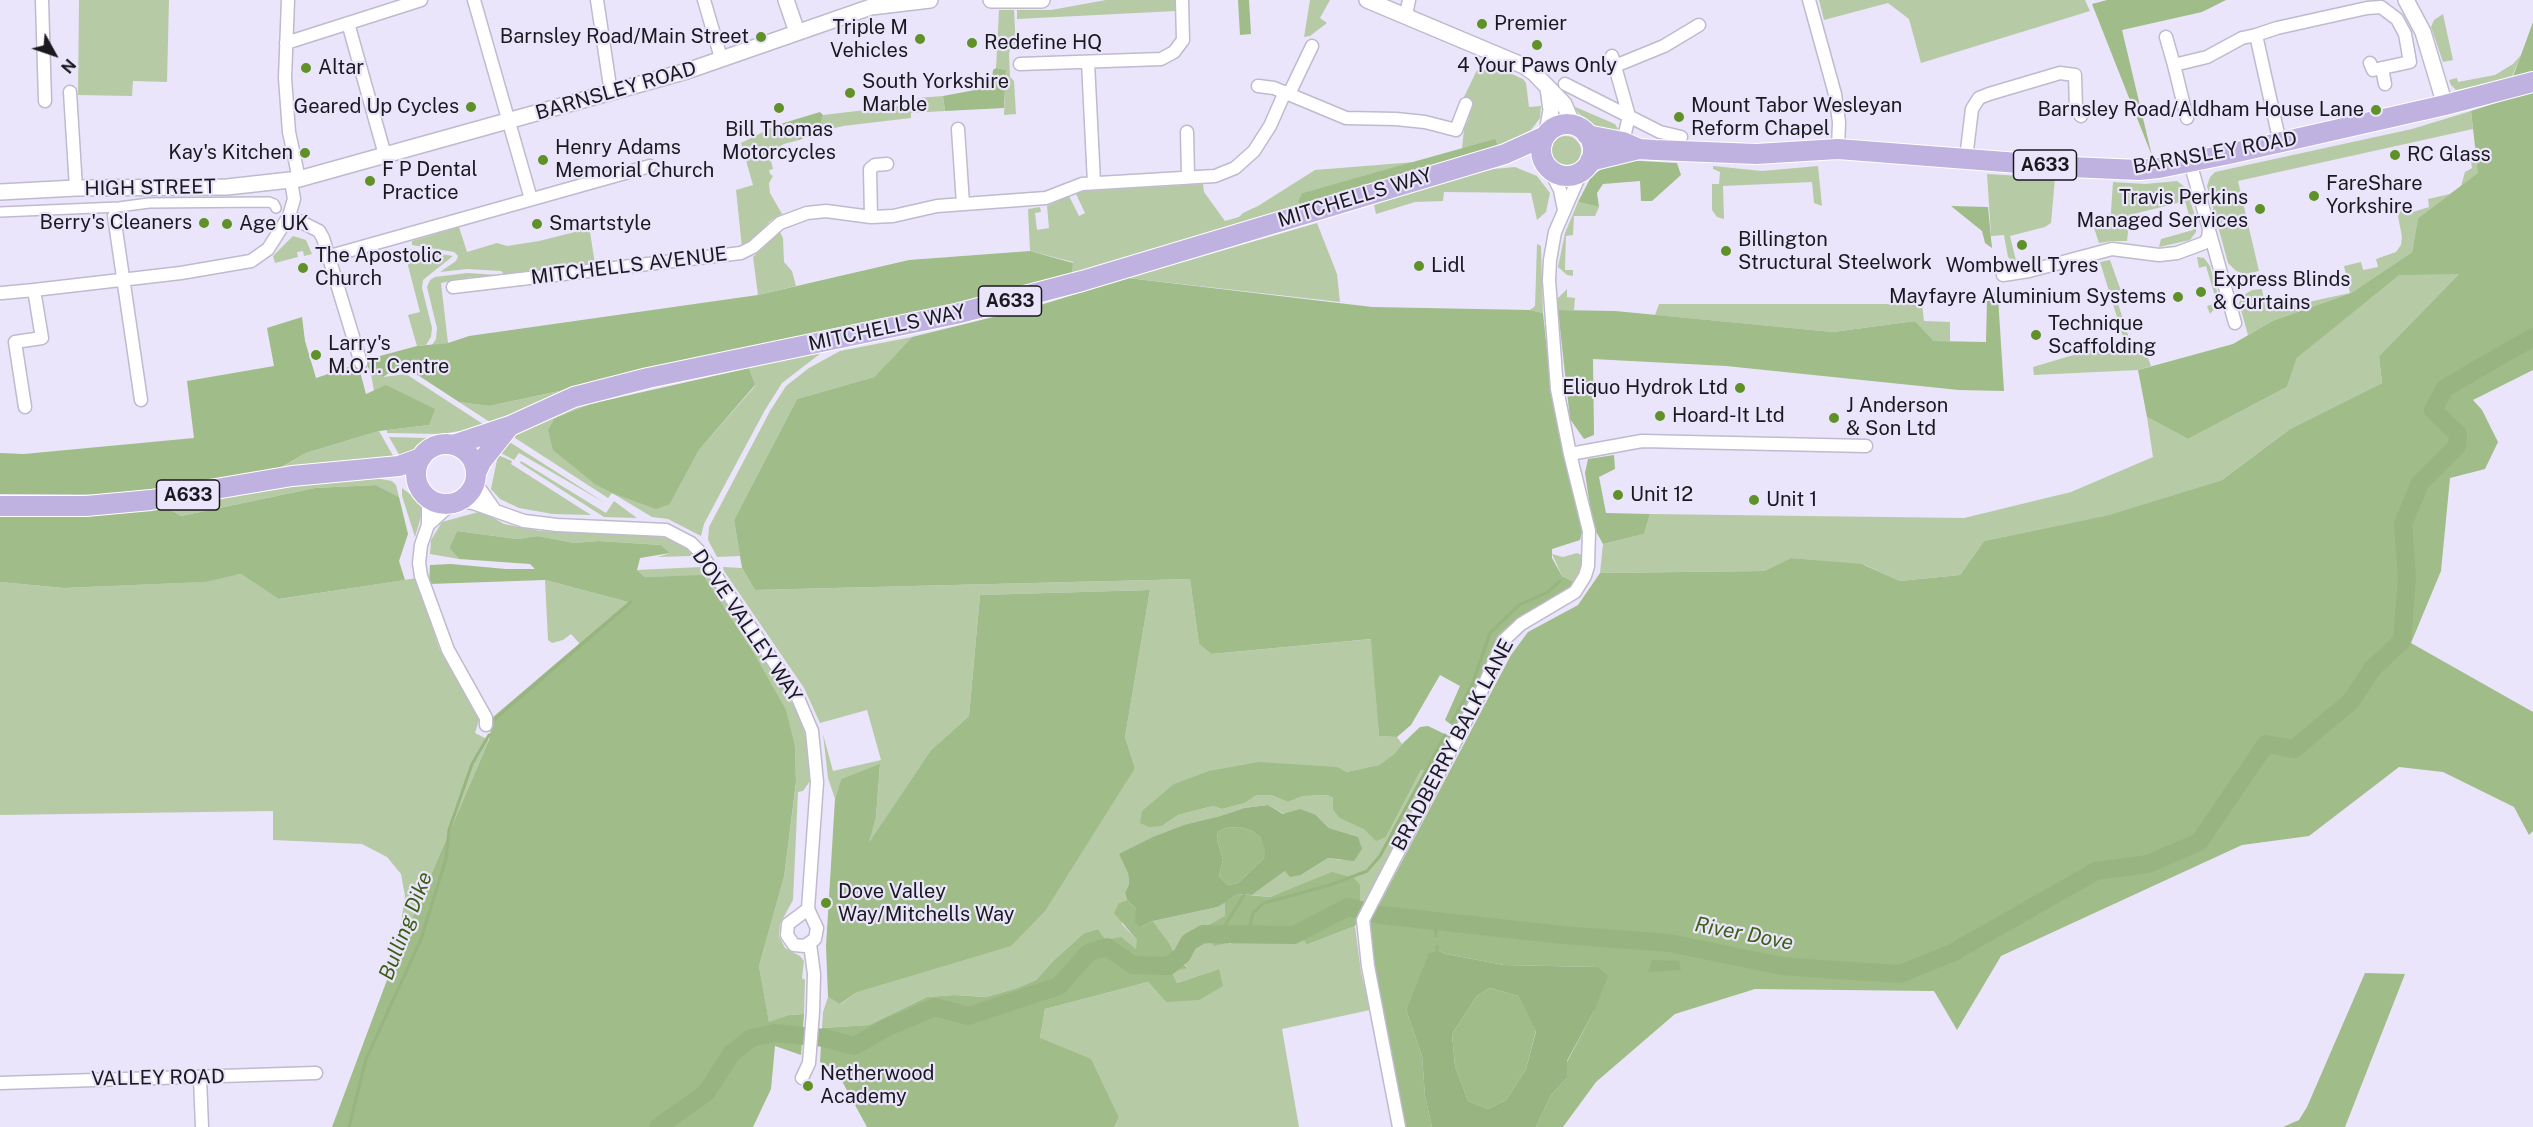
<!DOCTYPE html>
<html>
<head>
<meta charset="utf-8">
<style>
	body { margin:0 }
	#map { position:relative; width:2533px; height:1127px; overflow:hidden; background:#eae5fa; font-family:"Public Sans",sans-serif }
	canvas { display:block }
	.north { position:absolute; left:24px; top:24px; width:60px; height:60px; -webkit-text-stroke:4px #eae5fa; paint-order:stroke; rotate:130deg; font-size:16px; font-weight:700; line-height:24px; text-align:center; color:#1b1920 }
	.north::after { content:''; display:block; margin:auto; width:21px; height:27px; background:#1b1920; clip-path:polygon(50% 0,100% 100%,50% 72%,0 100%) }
</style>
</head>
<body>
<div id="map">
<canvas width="2533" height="1127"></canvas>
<div class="north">N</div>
</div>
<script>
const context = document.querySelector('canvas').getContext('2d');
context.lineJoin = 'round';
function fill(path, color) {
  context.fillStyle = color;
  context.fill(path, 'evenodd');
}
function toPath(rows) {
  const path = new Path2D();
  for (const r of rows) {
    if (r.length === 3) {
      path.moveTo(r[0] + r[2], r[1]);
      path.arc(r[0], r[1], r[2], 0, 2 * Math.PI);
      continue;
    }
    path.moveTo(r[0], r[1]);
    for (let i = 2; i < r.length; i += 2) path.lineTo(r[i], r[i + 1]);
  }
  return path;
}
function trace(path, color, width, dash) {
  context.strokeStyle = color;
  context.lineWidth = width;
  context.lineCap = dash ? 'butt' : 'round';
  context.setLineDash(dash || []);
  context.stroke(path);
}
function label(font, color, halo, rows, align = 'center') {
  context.font = font + ' "Public Sans",sans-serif';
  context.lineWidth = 4.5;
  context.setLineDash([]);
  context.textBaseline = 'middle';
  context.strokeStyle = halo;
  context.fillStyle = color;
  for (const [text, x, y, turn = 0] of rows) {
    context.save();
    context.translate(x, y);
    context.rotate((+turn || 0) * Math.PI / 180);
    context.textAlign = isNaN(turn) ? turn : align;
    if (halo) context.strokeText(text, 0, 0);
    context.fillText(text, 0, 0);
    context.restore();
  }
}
fill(toPath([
	[79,0,169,0,167,82,133,81,132,96,78,95],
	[1106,0,1176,0,1176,11,1017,19,1017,10,1051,10],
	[1310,0,1330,0,1320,18,1327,23,1310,36,1304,37],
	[1819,0,2085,0,2090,11,1921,63,1909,19,1888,3,1824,20],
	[999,10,1014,10,1016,48,1010,49,1009,54,1010,77,1014,81,1016,114,1004,115,1006,70,996,68],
	[2443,14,2453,60,2443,62,2431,27,2434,20],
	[2521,55,2511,79,2456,90,2451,85,2449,80,2457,78,2458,82,2495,75,2513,64],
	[1477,70,1503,70,1523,79,1526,83,1529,107,1541,106,1540,118,1531,130,1516,138,1517,143,1499,148,1495,140,1462,149,1464,129,1469,118,1467,113,1472,104,1463,99],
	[943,96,945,111,911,113,911,118,843,126,819,132,823,115,916,104,918,98],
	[1573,106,1615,124,1618,129,1612,133,1594,125,1581,116],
	[2471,111,2473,129,2238,181,2259,271,2245,274,2236,271,2228,263,2207,186,2210,177,2215,172,2412,129],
	[777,125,799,140,784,144,769,153,773,169,769,170,770,174,773,176,769,183,770,193,782,214,770,221,749,245,742,248,736,190,753,185,741,143],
	[1566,151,15],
	[2477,151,2479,173,2461,186,2465,172,2472,168,2470,154],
	[1415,162,1302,193,1306,207,1072,277,1073,262,1030,251,1028,209,1040,207,1041,212,1035,213,1037,230,1049,228,1047,206,1069,196,1079,216,1085,213,1076,194,1084,191,1203,184,1204,192,1225,221,1239,217,1243,213,1258,206,1315,170],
	[1713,166,1762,171,1818,166,1822,206,1814,203,1812,182,1723,186,1724,219,1717,217,1712,210,1712,184,1719,184,1720,172,1713,169],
	[1515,167,1537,176,1550,193,1546,212,1537,220,1531,193,1444,192,1443,201,1415,202,1376,214,1374,205,1437,184,1493,169],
	[1987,174,2055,178,2051,223,2045,227,2010,236,2017,265,2008,257,2004,235,1991,236],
	[2177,181,2186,188,2197,222,2196,232,2190,240,2159,247,2161,239,2193,230,2185,201,2130,215,2127,241,2112,241,2099,243,2093,225,2110,226,2113,182,2145,184],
	[2450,194,2418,218,2412,252,2351,293,2272,321,2248,335,2239,303,2242,296,2252,290,2262,289,2266,311,2350,293,2344,266,2361,262,2363,270,2378,267,2376,259,2396,252,2401,245,2402,237,2398,216,2404,205,2409,203,2413,212,2429,207,2428,199],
	[1578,202,1599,207,1595,216,1574,216,1573,235,1566,236,1565,270,1573,270,1573,276,1567,275,1558,267,1565,233],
	[1317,223,1337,274,1340,302,1128,278],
	[459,227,467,252,497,243,507,246,539,241,587,229,590,232,595,264,504,274,501,271,467,269,440,272,456,261,458,256,454,252,412,245,412,241],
	[780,232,783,238,784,262,792,271,796,286,758,295,753,257],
	[293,236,306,240,312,254,304,256,303,251,297,252,298,257,275,263,273,256],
	[1537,244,1541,246,1543,313,1530,310,1535,306],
	[409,249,453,256,423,280,422,288,432,328,431,337,426,345,417,346,408,315,420,312,404,250],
	[2197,257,2204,258,2210,266,2220,302,2210,314,2207,306,2217,303,2206,266,2199,268],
	[2110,260,2121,291,2115,294,2134,354,2145,350,2151,366,2138,370,2034,375,2033,367,2124,340,2100,262],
	[467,273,498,275,498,277,485,279,471,277,441,283,448,343,432,345,436,339,437,328,427,287,430,280,435,277],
	[2399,274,2459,274,2379,356,2382,383,2290,429,2222,480,2110,515,1984,541,1960,575,1900,581,1865,565,1791,558,1764,571,1600,573,1603,544,1644,534,1650,514,1964,518,2071,492,2153,457,2147,417,2188,439,2287,387,2297,358],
	[1567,289,1567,297,1575,298,1574,310,1558,310,1558,298],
	[1659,304,1922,304,1924,321,1950,322,1950,341,1934,341,1915,321,1833,332,1655,315],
	[912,337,874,377,797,399,734,520,740,556,717,557,708,540,709,527,770,411,786,386,809,368,840,351],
	[825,350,782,383,765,410,722,490,704,524,701,536,668,519,652,517,612,493,608,498,512,436,555,414,590,404,555,418,670,504,699,450,755,386,749,368],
	[371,374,383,377,406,374,489,428,478,428,441,434,387,433,387,430,429,425,387,386,374,391],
	[569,389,496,426,459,402,489,406],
	[379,431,396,461,274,472,306,453],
	[389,437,428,438,417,445,413,452,401,458],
	[508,441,605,503,519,453,514,460,499,452],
	[498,455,512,461,511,464,591,515,553,514,519,508,500,499,491,489],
	[521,461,606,513,614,501,637,518,604,517,520,463],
	[369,477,392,481,396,485,399,497,376,485,315,488,181,516,164,506,278,487],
	[402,488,419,501,422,513,415,537,402,496],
	[482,511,504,524,540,531,640,534,668,538,682,544,692,554,690,556,658,557,670,553,661,545,599,541,574,543,538,536,517,539,457,531,449,548,459,559,430,554,431,540,442,522],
	[1577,553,1584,556,1583,570,1576,583,1562,576,1552,554,1563,557],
	[700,567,704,570,776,677,798,713,806,737,810,781,803,791,798,792,793,900,780,924,779,936,785,948,800,956,804,961,802,978,805,980,804,1014,789,1015,769,1023,759,966,784,877,796,783,795,747,703,576,645,577,637,570],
	[723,567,742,568,755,590,1190,579,1199,644,1211,654,1372,639,1379,736,1397,737,1402,744,1394,754,1379,765,1346,772,1209,771,1162,826,1178,815,1213,806,1222,809,1245,803,1257,795,1271,795,1288,802,1303,796,1327,795,1333,798,1333,810,1339,818,1386,837,1421,770,1435,772,1375,882,1360,916,1333,873,1270,897,1252,895,1285,871,1301,875,1328,858,1342,860,1357,837,1329,828,1316,815,1284,814,1268,805,1244,808,1217,817,1128,873,1129,884,1125,893,1127,900,1119,903,1122,924,1138,941,1136,950,1106,940,1098,929,1084,933,1053,961,1036,980,1017,988,986,997,954,995,927,997,869,1025,822,1028,823,1012,828,997,841,1004,857,992,1135,768,1125,737,1150,590,980,595,969,716,931,750,867,845,876,817,880,765,841,779,835,799,828,778,823,734,833,771,881,760,867,710,820,723,804,688,724,571],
	[241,574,280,599,417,578,439,648,479,720,475,733,489,740,396,956,405,896,401,874,387,857,362,844,273,840,273,811,0,815,0,582,64,588,202,582],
	[545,580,628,602,580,644,571,634,563,640,552,643,548,640],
	[1225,902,1229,944,1253,936,1299,929,1306,945,1355,926,1361,972,1370,1010,1282,1029,1299,1127,1114,1127,1119,1118,1040,1038,1045,1009,1148,982,1166,1002,1219,969,1177,983,1172,972,1187,967,1173,951,1170,944,1153,921,1218,907]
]), '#b6cba5');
fill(toPath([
	[1238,0,1249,0,1251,34,1240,35],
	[2107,0,2226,0,2202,12,2122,30,2152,156,2092,4],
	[2533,22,2533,73,2512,79,2521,55],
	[996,68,1006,70,1004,108,945,111,943,96,991,87,993,70],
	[2533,91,2533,370,2473,400,2482,410,2498,442,2485,469,2450,478,2441,571,2411,643,2533,712,2533,831,2529,835,2514,807,2443,772,2399,767,2309,836,2242,845,2001,956,1957,1030,1934,991,1755,989,1675,1014,1596,1082,1563,1127,1536,1127,1551,1095,1567,1078,1567,1062,1594,1011,1597,967,1504,965,1446,954,1437,950,1430,953,1406,1010,1422,1056,1425,1096,1432,1127,1405,1127,1371,951,1371,920,1511,655,1528,632,1578,605,1600,573,1764,571,1791,558,1862,564,1900,581,1960,575,1984,541,2109,515,2222,480,2290,429,2382,383,2379,356,2459,274,2399,275,2297,358,2287,387,2188,439,2147,417,2138,370,2233,344,2272,321,2351,293,2412,252,2418,218,2478,173,2471,111],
	[820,112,823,115,819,132,799,140,777,125],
	[1495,139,1499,148,1306,207,1298,202,1302,193],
	[1623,160,1677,163,1681,175,1652,201,1641,201,1640,181,1603,184,1597,193,1599,207,1578,202,1591,177,1605,166],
	[1951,206,1988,207,1992,248,1985,243,1982,231],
	[1030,251,1073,263,1072,277,1024,292,489,406,459,402,407,368,395,369,383,377,371,374,365,360,417,346,448,343,469,336,758,295,909,260],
	[1128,278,1372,307,1530,310,1543,313,1551,388,1582,532,1580,540,1552,549,1552,558,1562,576,1576,583,1570,591,1550,604,1522,615,1497,637,1481,683,1458,730,1445,720,1460,686,1440,675,1411,725,1397,737,1379,736,1371,639,1211,654,1199,644,1190,579,755,590,742,568,734,520,797,399,874,377,912,337,1034,307],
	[1993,292,1998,297,2004,391,1959,390,1726,366,1593,359,1594,435,1584,439,1570,419,1558,310,1615,311,1833,332,1915,321,1934,341,1986,342,1987,300],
	[302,317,305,341,316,378,358,364,366,394,386,385,435,409,429,425,379,431,306,453,273,472,144,495,0,494,0,453,24,454,194,438,187,381,274,366,267,328],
	[749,368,755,385,699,450,670,504,656,509,612,493,595,484,553,450,548,430,555,418,590,404],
	[1614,455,1615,469,1599,477,1606,513,1650,514,1644,534,1603,544,1593,526,1585,473,1588,459],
	[376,485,399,497,408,534,399,561,405,580,279,599,241,574,205,582,64,588,0,582,0,511,164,506,181,516,315,488],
	[457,531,517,539,538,536,574,543,599,541,661,545,670,553,640,558,637,570,645,577,703,575,755,655,786,710,795,747,796,782,784,877,759,966,769,1022,789,1015,804,1014,801,1055,775,1046,771,1089,753,1127,332,1127,396,956,489,740,493,717,628,602,545,580,429,584,430,565,451,564,506,569,535,569,530,564,459,559,449,548],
	[1150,590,1125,737,1135,768,1045,911,1011,946,857,992,840,1004,828,997,826,946,835,799,841,779,880,764,876,817,869,842,931,750,969,716,980,595],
	[1428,726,1453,738,1435,772,1421,770,1386,837,1376,841,1364,829,1339,818,1333,810,1333,798,1327,795,1303,796,1288,802,1271,795,1257,795,1245,803,1222,809,1213,806,1178,815,1162,826,1149,827,1140,823,1142,811,1174,784,1209,771,1259,762,1337,767,1346,772,1379,765,1394,754,1402,744,1420,727],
	[1240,827,1252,831,1260,837,1266,849,1264,858,1238,883,1228,885,1219,876,1223,860,1217,839,1218,832,1225,828],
	[1332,872,1354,878,1360,885,1360,916,1355,926,1306,945,1299,929,1253,936,1214,946,1204,928,1225,916,1225,902,1238,894,1270,897],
	[1127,900,1136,909,1140,927,1153,921,1170,944,1173,951,1187,968,1172,972,1177,983,1219,969,1223,986,1199,1000,1166,1002,1148,982,1045,1009,1040,1038,1091,1059,1119,1118,1114,1127,867,1127,843,1083,843,1075,835,1074,834,1069,820,1062,822,1028,869,1025,927,997,954,995,986,997,1017,988,1036,980,1053,961,1084,933,1098,929,1106,940,1121,937,1136,949,1137,940,1114,913,1119,903],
	[2365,973,2405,974,2345,1127,2283,1127,2299,1120,2307,1107],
	[1490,988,1518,996,1536,1030,1526,1069,1506,1100,1488,1109,1468,1101,1455,1066,1452,1034,1477,996]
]), '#a0bc88');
fill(toPath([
	[1268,805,1283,814,1300,809,1316,815,1329,828,1358,837,1362,849,1354,861,1328,858,1301,875,1290,877,1285,871,1252,895,1238,894,1218,907,1153,921,1140,927,1135,922,1136,909,1127,900,1125,893,1129,884,1128,873,1119,854,1153,837,1184,825,1217,817,1244,808],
	[1240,827,1252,831,1260,837,1265,849,1264,858,1238,883,1228,885,1219,876,1223,860,1217,839,1218,832,1225,828],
	[1437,950,1446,954,1504,965,1597,967,1608,976,1594,1011,1567,1061,1567,1078,1551,1095,1536,1127,1432,1127,1425,1096,1422,1056,1406,1010,1429,953],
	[1490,988,1518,996,1536,1031,1526,1069,1506,1100,1488,1109,1468,1101,1455,1066,1452,1034,1477,996],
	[1652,960,1679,961,1681,970,1648,972]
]), '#98b581');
trace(toPath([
	[495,719,631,602],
	[1452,722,1472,685,1490,633,1519,605,1548,592,1560,581],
	[1435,921,1436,936],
	[1220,933,1244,895],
	[1248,933,1253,913,1264,903,1330,885,1367,871,1380,856,1445,735],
	[1437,946,1437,950],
	[349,1127,366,1059,421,939,446,859,449,830,472,764,489,735]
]), '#98b581', 3);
trace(toPath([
	[658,1127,706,1093,732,1053,751,1038,775,1033,825,1038,854,1046,888,1027,935,1007,968,1016,1059,986,1088,953,1107,947,1133,965,1169,966,1182,955,1189,942,1203,934,1294,935,1348,907,1381,915,1563,935,1669,943,1782,966,1820,969,1900,974,1952,953,2096,871,2148,864,2199,842,2266,744,2294,749,2351,701,2373,668,2402,641,2407,578,2403,524,2420,483,2457,446,2458,434,2433,410,2445,388,2533,337]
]), '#98b581', 18);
const pedestrian = toPath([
	[0,212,119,207,149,203,269,202,274,204,276,208]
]);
const minor = toPath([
	[42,0,45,101],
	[288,0,285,78,289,132,299,179],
	[474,0,531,199],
	[597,0,611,93],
	[704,0,721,58],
	[1809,0,1835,94,1839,122,1838,149],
	[1406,15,1409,0],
	[348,23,385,155],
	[2166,37,2174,65],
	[286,43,421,0],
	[1612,56,1629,116,1623,142],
	[1088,62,1094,183],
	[1020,64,1161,59,1174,52,1183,40,1182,0],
	[1615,66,1664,46,1699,25],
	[2382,68,2385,84],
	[1565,84,1660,132,1681,137],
	[1258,86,1274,88,1346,118,1396,119,1425,122,1456,130,1466,104],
	[70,92,76,188],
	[1289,94,1312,46],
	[2187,118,2174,65,2207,57,2242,38,2256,35],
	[958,129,963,204],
	[1187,132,1188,177],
	[2280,143,2256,35,2277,28,2367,8,2381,7,2397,19,2405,34,2410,62,2373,70,2370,63],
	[1966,158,1972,109,1979,98,1989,94,2060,73,2075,75,2076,109,2081,116],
	[1550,170,1560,190,1564,210],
	[114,216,141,400],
	[289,216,319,231,323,238,361,363],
	[871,217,870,169,875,165,887,164],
	[2209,230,2235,323],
	[330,256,650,166],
	[2003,275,2029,271,2112,249,2159,255,2177,253,2204,243,2208,238,2209,229,2190,162],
	[453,287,741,253,753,247,780,223,807,213,826,211,871,217,893,216,937,206,1046,198,1082,184,1215,176,1235,168,1254,151,1270,126,1285,92],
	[34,290,181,273,251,261,268,249,289,216,294,199,291,181],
	[2,293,34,290,42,338,15,342,25,407],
	[1570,454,1642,441,1866,446],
	[475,482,494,509],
	[459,501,473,503,524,521,557,525,666,530,691,543,700,552,798,698,812,731,817,782,808,909],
	[451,504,428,525,421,545,419,563,421,576,448,650,486,718,486,725],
	[428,525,428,499],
	[808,909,817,928,815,939,805,946,794,945,787,935,788,924,808,909],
	[200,1078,202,1127],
	[802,1078,809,1063,813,1012,814,974,810,944],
	[0,1083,316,1073],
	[1399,1127,1368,966,1363,920,1482,690,1503,641,1521,624,1575,592,1585,576,1588,566,1589,531,1570,454,1557,389,1549,280,1550,260,1555,232,1582,170]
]);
const tertiary = toPath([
	[786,0,797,32],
	[991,0,1042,0],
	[1367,0,1524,66,1534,73,1564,104,1573,125],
	[2406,0,2423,32,2445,105],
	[1547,133,1551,110,1548,88],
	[0,192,76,188,227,187,299,179,687,71,871,7,930,0]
]);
const primary = toPath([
	[1567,150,26],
	[1587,135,1623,142,1639,149,1655,150,1756,154,1838,149,2070,167,2139,170,2159,168,2229,154,2445,105,2533,82],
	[1590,161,1639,149],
	[446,474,30],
	[453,445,510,426,574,397,648,378,956,314,1082,281,1505,154,1545,136],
	[476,473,481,462,508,428],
	[0,506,86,506,151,500,292,476,399,466,421,458]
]);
trace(pedestrian, '#bfbace', 12);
trace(minor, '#bfbace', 15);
trace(tertiary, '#bfbace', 18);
trace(primary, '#fff', 22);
trace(pedestrian, '#fff', 9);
trace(minor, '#fff', 12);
trace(tertiary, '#fff', 15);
trace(primary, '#c0b2e0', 20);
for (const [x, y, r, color] of [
	[1482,24,6,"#609128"],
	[761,37,6,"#609128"],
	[920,39,6,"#609128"],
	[972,43,6,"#609128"],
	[1537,45,6,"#609128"],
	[306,68,6,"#609128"],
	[850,93,6,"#609128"],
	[471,107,6,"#609128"],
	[779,108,6,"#609128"],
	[2376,110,6,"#609128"],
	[1679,117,6,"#609128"],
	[305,153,6,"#609128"],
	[2395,155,6,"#609128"],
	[543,160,6,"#609128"],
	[370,181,6,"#609128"],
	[2314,196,6,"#609128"],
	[2260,209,6,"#609128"],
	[204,223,6,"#609128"],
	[227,224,6,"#609128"],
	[537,224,6,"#609128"],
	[2022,245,6,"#609128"],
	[1726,251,6,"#609128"],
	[1419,266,6,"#609128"],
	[303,268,6,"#609128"],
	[2201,292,6,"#609128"],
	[2178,297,6,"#609128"],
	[2036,335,6,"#609128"],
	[316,355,6,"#609128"],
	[1740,388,6,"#609128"],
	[1660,416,6,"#609128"],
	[1834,418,6,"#609128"],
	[1618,495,6,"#609128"],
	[1754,500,6,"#609128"],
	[826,903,6,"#609128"],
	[808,1086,6,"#609128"]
]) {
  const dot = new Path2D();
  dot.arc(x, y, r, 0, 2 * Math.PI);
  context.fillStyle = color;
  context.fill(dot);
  trace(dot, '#eae5fa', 2);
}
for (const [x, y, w] of [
	[2045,165,63],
	[1010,301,63],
	[188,495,63]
]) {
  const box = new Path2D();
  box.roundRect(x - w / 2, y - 15, w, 30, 4.5);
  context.fillStyle = '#eae5fa';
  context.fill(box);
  trace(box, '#1b1920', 1.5);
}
label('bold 18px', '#1b1920', null, [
	["A633",2045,165],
	["A633",1010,301],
	["A633",188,495]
]);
label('20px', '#1b1920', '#eae5fa', [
	["Premier",1494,24],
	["Triple M",908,28,"right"],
	["Vehicles",908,51,"right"],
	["Barnsley Road/Main Street",749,37,"right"],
	["Redefine HQ",984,43],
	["4 Your Paws Only",1537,66,"center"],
	["Altar",318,68],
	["South Yorkshire",862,82],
	["Marble",862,105],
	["Mount Tabor Wesleyan",1691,106],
	["Reform Chapel",1691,129],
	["Geared Up Cycles",459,107,"right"],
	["Barnsley Road/Aldham House Lane",2364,110,"right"],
	["Bill Thomas",779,130,"center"],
	["Motorcycles",779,153,"center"],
	["Henry Adams",555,148],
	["Memorial Church",555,171],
	["Kay's Kitchen",293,153,"right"],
	["RC Glass",2407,155],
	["F P Dental",382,170],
	["Practice",382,193],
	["FareShare",2326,184],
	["Yorkshire",2326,207],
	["Travis Perkins",2248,198,"right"],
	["Managed Services",2248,221,"right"],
	["Berry's Cleaners",192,223,"right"],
	["Age UK",239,224],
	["Smartstyle",549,224],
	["Billington",1738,240],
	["Structural Steelwork",1738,263],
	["The Apostolic",315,256],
	["Church",315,279],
	["Lidl",1431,266],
	["Wombwell Tyres",2022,266,"center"],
	["Express Blinds",2213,280],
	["& Curtains",2213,303],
	["Mayfayre Aluminium Systems",2166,297,"right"],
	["Technique",2048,324],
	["Scaffolding",2048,347],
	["Larry's",328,344],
	["M.O.T. Centre",328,367],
	["Eliquo Hydrok Ltd",1728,388,"right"],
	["J Anderson",1846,406],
	["& Son Ltd",1846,429],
	["Hoard-It Ltd",1672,416],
	["Unit 12",1630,495],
	["Unit 1",1766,500],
	["Dove Valley",838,892],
	["Way/Mitchells Way",838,915],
	["Netherwood",820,1074],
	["Academy",820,1097]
], 'left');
label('20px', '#1b1920', '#eae5fa', [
	["BARNSLEY ROAD",616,91,-16],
	["BARNSLEY ROAD",2215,153,-10],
	["HIGH STREET",150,188,-1],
	["MITCHELLS WAY",1355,198,-17],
	["MITCHELLS AVENUE",629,266,-7],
	["MITCHELLS WAY",887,328,-12],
	["DOVE VALLEY WAY",747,626,56],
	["BRADBERRY BALK LANE",1453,745,-62],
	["VALLEY ROAD",158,1078,-1]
]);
label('italic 21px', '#3d5f15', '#eae5fa', [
	["Bulling Dike",406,926,-69],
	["River Dove",1744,934,11]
]);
</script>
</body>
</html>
